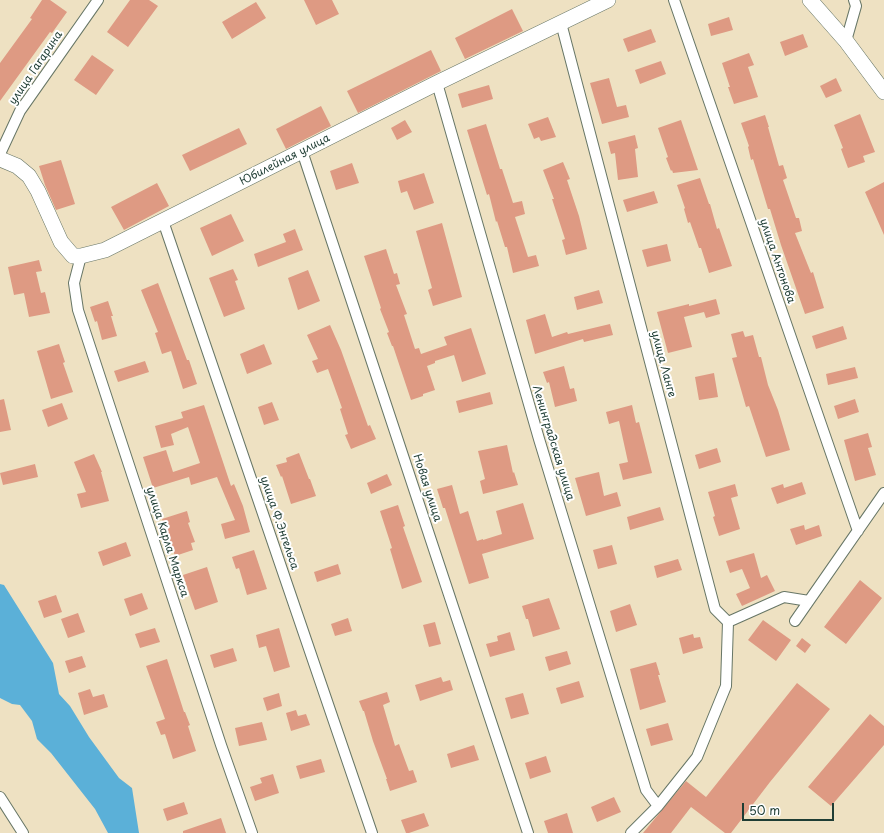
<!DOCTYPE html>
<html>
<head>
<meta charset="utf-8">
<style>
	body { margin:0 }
	#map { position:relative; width:884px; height:833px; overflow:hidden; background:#eee1c2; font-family:"Playpen Sans",sans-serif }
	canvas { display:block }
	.scale { position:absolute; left:742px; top:803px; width:92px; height:18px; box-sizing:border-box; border:2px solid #1f3d34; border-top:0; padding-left:5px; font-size:12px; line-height:14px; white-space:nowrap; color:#1f3d34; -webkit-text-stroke:3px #fff; paint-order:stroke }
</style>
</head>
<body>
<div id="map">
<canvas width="884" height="833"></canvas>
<div class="scale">50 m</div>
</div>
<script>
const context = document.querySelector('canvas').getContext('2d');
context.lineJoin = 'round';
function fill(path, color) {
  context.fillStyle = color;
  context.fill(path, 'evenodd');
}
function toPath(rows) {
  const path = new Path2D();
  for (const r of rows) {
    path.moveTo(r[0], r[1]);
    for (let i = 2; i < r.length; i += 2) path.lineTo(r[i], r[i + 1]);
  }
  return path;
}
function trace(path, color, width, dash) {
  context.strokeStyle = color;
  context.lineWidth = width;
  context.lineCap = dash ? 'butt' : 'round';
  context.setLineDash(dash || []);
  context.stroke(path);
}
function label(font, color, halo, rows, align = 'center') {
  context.font = font + ' "Playpen Sans",sans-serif';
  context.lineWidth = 4;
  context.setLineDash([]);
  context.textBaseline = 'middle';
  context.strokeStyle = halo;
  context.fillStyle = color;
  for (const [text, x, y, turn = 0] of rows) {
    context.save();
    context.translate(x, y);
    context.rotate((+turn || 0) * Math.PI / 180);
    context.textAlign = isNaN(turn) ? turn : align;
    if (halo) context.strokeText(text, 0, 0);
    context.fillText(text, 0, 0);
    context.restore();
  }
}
fill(toPath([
	[0,584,4,585,53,663,59,694,70,706,89,737,119,778,132,788,139,833,108,833,95,809,51,753,37,739,32,721,20,705,12,704,0,698]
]), '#5bb0d8');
fill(toPath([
	[42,0,50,0,67,12,52,33,50,32,0,101,0,63,32,19,30,18],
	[130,0,149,0,158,6,128,47,107,32],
	[304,0,332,0,339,14,316,25],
	[256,2,266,18,232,39,222,22],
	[512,9,523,31,465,59,455,38],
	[729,17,733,30,711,36,708,24],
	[651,29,656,42,628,52,623,39],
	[803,34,808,47,785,56,780,42],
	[431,50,441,71,358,113,347,91],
	[749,53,754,65,748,67,758,97,734,104,728,87,730,87,722,63],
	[92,55,114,70,96,95,74,80],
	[661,61,666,74,640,84,635,70],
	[609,78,617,107,626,105,629,117,602,124,590,83],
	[836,78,842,91,826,98,820,86],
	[489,85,493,99,462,108,458,94],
	[321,106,331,126,286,149,276,129],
	[860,114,875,152,863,156,865,162,848,168,841,149,843,148,834,125],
	[765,115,769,127,768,127,779,166,783,165,787,178,783,180,796,218,799,218,802,231,795,233,811,273,813,272,824,308,805,314,781,245,770,209,768,209,753,159,751,160,748,147,749,146,741,123],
	[548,117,556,137,541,141,539,137,534,139,528,124],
	[405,120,412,132,397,140,391,128],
	[681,120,698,170,673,173,672,170,671,171,666,158,668,157,658,128],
	[486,124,500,169,502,169,513,203,522,201,525,214,515,217,528,257,536,255,539,266,513,273,507,247,505,247,497,221,496,222,489,194,487,195,467,130],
	[239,128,247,144,190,171,182,155],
	[635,135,638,148,635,149,638,177,618,180,615,153,611,154,608,142],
	[61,160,75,204,56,210,45,185,39,166],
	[563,162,570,179,567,180,579,216,587,249,566,255,562,240,565,239,552,199,554,199,543,170],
	[352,163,359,183,336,190,330,171],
	[424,173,434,203,414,210,407,191,401,193,398,181],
	[700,178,709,204,710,204,717,229,719,228,732,266,709,273,701,248,699,248,690,222,688,223,684,209,685,208,677,185],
	[884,182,884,235,865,192],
	[157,183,169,206,124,230,111,207],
	[654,191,658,203,627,212,623,200],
	[231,214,244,241,212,256,200,228],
	[442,223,462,297,433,306,428,290,432,288,416,231],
	[295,229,303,250,258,267,254,254,286,242,283,234],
	[667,244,671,261,647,267,642,250],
	[386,249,394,274,397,273,400,284,396,285,407,314,404,315,415,349,419,348,421,354,447,345,444,337,471,328,486,374,462,382,454,355,435,361,435,363,427,366,435,390,423,394,423,396,411,400,393,346,392,346,387,333,389,332,380,309,381,308,364,256],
	[39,260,42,271,36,272,41,293,45,292,50,313,29,317,24,293,14,295,8,267],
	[233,269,238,280,235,281,245,309,224,317,209,278],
	[308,270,320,301,298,310,288,278],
	[158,283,187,360,189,360,197,384,183,389,171,351,162,354,155,333,158,332,141,290],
	[599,290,603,303,577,310,574,297],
	[716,299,720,314,706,318,704,312,684,317,692,347,668,353,657,312,689,304,689,306],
	[108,301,113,316,111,316,117,336,102,340,97,321,95,322,90,307],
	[545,314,552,337,567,332,568,334,610,324,613,335,584,342,583,339,535,354,526,320],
	[330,325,341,350,368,426,370,425,376,439,351,449,345,435,348,434,340,409,342,408,328,369,317,373,312,361,318,359,307,335],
	[843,326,847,339,816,349,812,336],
	[743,331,745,337,753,335,759,357,761,357,768,385,778,410,790,450,766,457,749,406,746,407,732,358,737,357,731,334],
	[59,344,65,362,63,363,73,392,51,399,37,351],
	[264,344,272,364,247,374,240,354],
	[145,361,149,372,118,382,114,371],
	[564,366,570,389,574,388,577,401,555,407,549,382,547,383,543,372],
	[855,367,858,378,828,385,826,374],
	[714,373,718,397,699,400,695,377],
	[490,392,493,404,459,413,456,401],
	[4,399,11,430,0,432,0,400],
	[855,399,859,412,838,419,834,406],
	[272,402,279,420,264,425,258,407],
	[62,403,68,419,48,427,42,410],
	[204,405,231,486,234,484,243,506,250,532,225,539,221,524,235,520,217,477,191,485,189,477,153,488,143,457,166,450,173,472,200,463,188,427,171,434,174,445,161,448,155,426,183,418,181,412],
	[632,405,636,423,639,422,652,473,623,480,619,464,628,462,619,421,609,424,606,412],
	[868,433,872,447,868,448,876,475,855,481,844,440],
	[507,445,513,473,514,472,518,485,483,494,480,481,485,479,478,451],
	[717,448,721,462,699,469,695,455],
	[299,453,309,479,310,479,316,496,291,504,282,476,281,477,276,465,287,462,286,458],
	[94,454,102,472,101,472,109,501,81,508,77,494,86,492,74,462],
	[35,464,38,477,3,485,0,473],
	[599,472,604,496,617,492,621,506,586,516,575,478],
	[387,474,392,485,371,494,367,483],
	[802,482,806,494,777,504,771,488,783,484,784,488],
	[735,484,738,496,731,498,740,529,719,536,713,517,715,516,708,492],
	[452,485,460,514,468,511,477,541,483,539,483,540,502,534,496,511,523,503,534,539,482,554,489,578,469,584,445,508,443,508,437,489],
	[398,505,405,526,403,527,422,582,402,589,390,549,392,548,380,511],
	[660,507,664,520,630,530,627,517],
	[187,511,190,522,188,523,195,542,191,543,193,550,175,556,162,519],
	[804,525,805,530,819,525,822,536,796,545,790,529],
	[126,542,131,556,103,566,98,552],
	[612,545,617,564,598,569,593,550],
	[254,550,267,589,247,595,239,568,236,569,232,557],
	[754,553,761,578,767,575,775,591,742,606,736,594,750,588,742,569,730,573,726,561],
	[678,559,682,570,657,578,654,566],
	[338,564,341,574,317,582,314,572],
	[207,567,218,602,195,610,183,575],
	[860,580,882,598,846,644,824,627],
	[142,593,148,609,130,616,124,599],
	[56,595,62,612,44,618,38,601],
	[549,598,560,629,533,637,528,619,526,619,522,606],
	[630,604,637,625,616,632,610,611],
	[78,613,85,632,68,638,61,619],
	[348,618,352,631,335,636,331,624],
	[763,620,791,640,776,661,748,640],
	[435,622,441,644,429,647,423,625],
	[155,628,160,642,140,648,135,634],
	[279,628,290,667,274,672,266,646,259,648,256,635],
	[510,632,515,650,490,657,486,644,498,641,497,636],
	[693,634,694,638,700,637,703,648,683,654,679,638],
	[802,638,811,645,805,653,796,646],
	[233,648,237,661,214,668,210,655],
	[567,651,571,664,549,671,545,657],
	[82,656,86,667,69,673,65,661],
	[167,659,184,712,185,712,190,725,188,726,196,751,173,759,165,734,161,735,156,722,165,719,146,666],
	[656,662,660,675,658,675,666,702,640,710,630,669],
	[441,677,443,682,450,680,453,690,420,701,415,685],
	[579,681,584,697,561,704,556,688],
	[797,683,830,709,770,782,731,833,725,833,691,807,671,833,643,833,686,781,706,797],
	[90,689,93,697,104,694,108,707,84,715,78,693],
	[387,692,390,702,383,705,395,746,399,744,409,771,413,770,417,782,390,791,386,779,387,779,373,741,364,711,363,711,359,701],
	[279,693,282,706,267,711,263,698],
	[523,693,529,714,511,719,505,698],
	[296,710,298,716,306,714,310,725,291,731,286,713],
	[870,714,884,726,884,745,831,806,808,787],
	[262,722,267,740,239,746,235,728],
	[668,723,673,740,651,746,646,729],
	[474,745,479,760,451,768,447,754],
	[546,756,551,772,530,779,525,763],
	[321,759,325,772,300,779,296,766],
	[273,774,279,793,255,801,250,787,262,783,260,778],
	[614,797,621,812,597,822,591,807],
	[184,802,188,814,167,821,163,809],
	[424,813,429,826,409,833,406,833,401,820],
	[567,813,573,833,548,833,544,821],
	[221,818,226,833,183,833,183,831]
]), '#de9a83');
const street = toPath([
	[674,0,858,531],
	[561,23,715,609,728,622,784,597,809,601],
	[846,41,856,6,854,0],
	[437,83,539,439,646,790,658,806],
	[302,151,528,833],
	[0,154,20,111,98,0],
	[163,221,372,833],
	[81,256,74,283,78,310,221,745,252,833],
	[795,621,884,493],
	[0,797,23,833],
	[631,833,658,806,697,757,726,686,728,622]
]);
const secondary = toPath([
	[810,0,846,41,884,92],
	[0,159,17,166,29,176,38,191,61,242,73,256,81,256,105,250,437,83,608,0]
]);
trace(street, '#677666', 12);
trace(secondary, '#677666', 16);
trace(street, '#fff', 10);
trace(secondary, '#fff', 15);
label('11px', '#1f3d34', '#fff', [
	["улица Гагарина",36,68,-56],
	["Юбилейная улица",285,160,-27],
	["улица Антонова",777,261,71],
	["улица Ланге",663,364,75],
	["Ленинградская улица",553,443,73],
	["Новая улица",427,488,72],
	["улица Ф.Энгельса",279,523,71],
	["улица Карла Маркса",167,542,72]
]);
</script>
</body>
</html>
